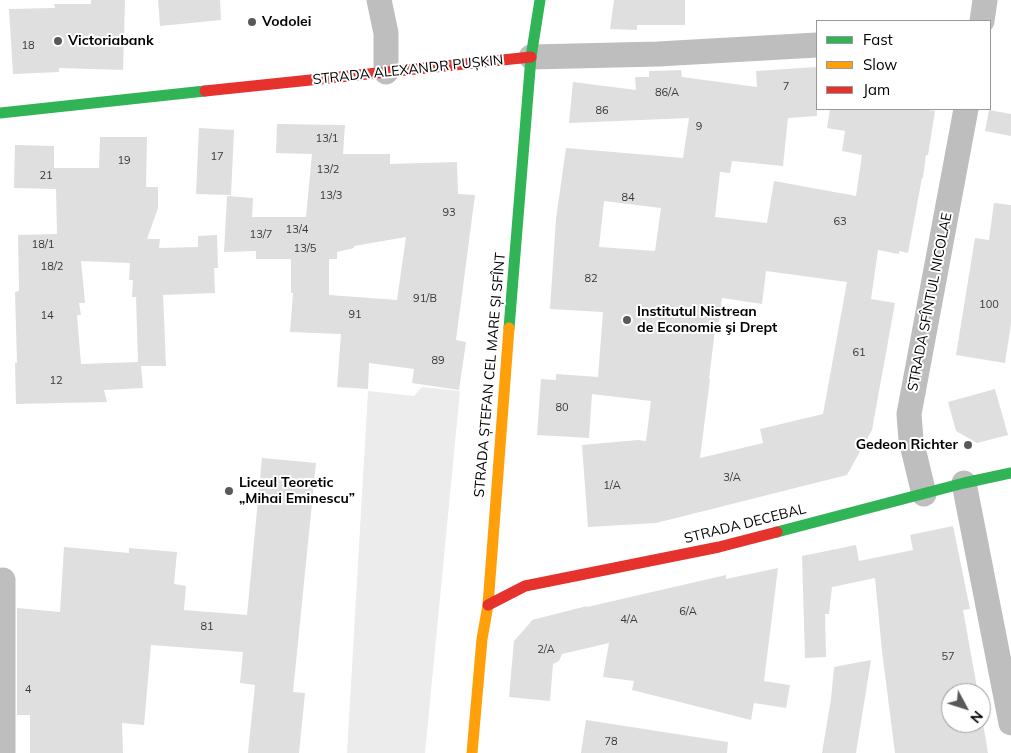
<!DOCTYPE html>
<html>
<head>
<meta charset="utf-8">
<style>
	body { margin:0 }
	#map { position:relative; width:1011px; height:753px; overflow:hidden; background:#fff; font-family:Mulish,sans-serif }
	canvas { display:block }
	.legend { position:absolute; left:816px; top:20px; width:175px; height:90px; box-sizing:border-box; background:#fff; border:1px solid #999; margin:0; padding:6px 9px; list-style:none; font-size:15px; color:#000 }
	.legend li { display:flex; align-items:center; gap:10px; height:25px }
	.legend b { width:25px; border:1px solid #999 }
	.north { position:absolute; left:941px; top:683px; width:50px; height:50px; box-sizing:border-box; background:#fff; border:1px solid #999; border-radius:50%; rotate:130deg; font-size:14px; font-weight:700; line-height:20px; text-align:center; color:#000 }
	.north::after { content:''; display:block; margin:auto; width:18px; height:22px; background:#595959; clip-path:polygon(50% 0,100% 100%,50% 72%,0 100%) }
</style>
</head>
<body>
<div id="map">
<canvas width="1011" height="753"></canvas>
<ul class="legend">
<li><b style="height:6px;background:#30b455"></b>Fast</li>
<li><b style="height:6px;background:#ff9f0a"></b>Slow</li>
<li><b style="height:6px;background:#e5322d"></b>Jam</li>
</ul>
<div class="north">N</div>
</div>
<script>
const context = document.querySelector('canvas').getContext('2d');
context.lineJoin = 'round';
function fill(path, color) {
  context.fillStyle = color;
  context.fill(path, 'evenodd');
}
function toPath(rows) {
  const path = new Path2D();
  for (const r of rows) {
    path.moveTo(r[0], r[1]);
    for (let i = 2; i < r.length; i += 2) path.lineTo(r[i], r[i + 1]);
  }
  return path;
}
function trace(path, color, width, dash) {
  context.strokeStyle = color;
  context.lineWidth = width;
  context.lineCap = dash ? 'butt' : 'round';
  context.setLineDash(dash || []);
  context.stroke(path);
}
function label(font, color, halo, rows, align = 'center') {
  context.font = font + ' Mulish,sans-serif';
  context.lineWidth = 4;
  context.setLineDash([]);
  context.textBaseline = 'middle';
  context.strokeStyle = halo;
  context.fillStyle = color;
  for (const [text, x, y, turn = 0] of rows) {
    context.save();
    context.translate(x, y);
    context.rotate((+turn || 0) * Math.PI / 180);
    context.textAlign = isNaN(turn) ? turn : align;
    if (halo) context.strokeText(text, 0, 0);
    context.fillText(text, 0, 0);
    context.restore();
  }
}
fill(toPath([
	[422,387,460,391,425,753,347,753,368,391,414,396]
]), '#ececec');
fill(toPath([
	[91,0,125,0,123,70,59,68,59,72,13,74,9,9,55,8,54,4,91,4],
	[158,0,220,0,221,20,160,26],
	[614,0,685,0,685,25,637,25,637,30,610,29],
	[817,67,817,116,788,118,783,166,732,161,730,173,720,172,715,217,767,223,774,181,856,196,862,155,842,151,845,131,827,128,830,109,922,109,935,111,928,155,926,155,923,178,922,178,908,253,899,251,899,254,878,250,871,299,895,303,872,430,847,475,656,523,588,527,582,445,638,440,646,441,651,401,592,394,589,438,537,435,541,379,556,380,556,374,598,377,603,312,550,309,556,219,566,148,683,158,689,118,569,123,573,82,636,90,635,77,649,77,649,71,681,70,682,77,757,87,756,71],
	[604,201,661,208,655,251,599,247],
	[766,271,847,282,823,414,760,429,763,443,700,458,710,379,709,379,716,322,719,322,722,298,762,304],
	[989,110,1011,114,1011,136,985,131],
	[277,124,345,125,343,154,390,154,390,164,457,162,458,194,475,195,456,340,466,342,459,390,412,383,414,369,369,363,368,389,337,387,341,334,290,332,293,293,291,293,291,259,256,259,256,251,224,252,227,196,253,198,252,217,306,217,312,154,276,153],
	[406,237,397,300,329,295,329,259,337,259,337,252,354,248,354,246],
	[199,128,234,130,231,195,196,194],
	[100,137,147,137,146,187,158,187,158,208,147,239,160,239,159,248,198,247,198,236,217,235,218,268,214,268,215,293,163,295,166,366,141,366,143,388,104,390,107,402,16,404,15,363,17,363,15,292,19,291,18,235,57,234,56,189,14,188,15,145,54,146,54,168,99,168],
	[81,261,130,263,129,280,133,280,132,297,136,297,138,362,81,364,77,315,81,315,79,303,85,303],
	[994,203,1011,205,1011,324,1005,363,956,355,975,238,989,240],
	[995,389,1008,435,977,443,956,431,948,402],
	[262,458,316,463,293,692,305,693,299,753,248,753,255,685,240,683,243,652,151,645,144,725,122,723,123,753,30,753,30,715,17,715,17,608,60,612,64,547,129,553,129,548,177,552,174,584,186,586,184,610,247,615],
	[953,526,970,609,963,610,978,693,951,693,951,723,981,723,981,711,988,753,895,753,882,651,875,578,832,587,829,614,825,614,826,657,805,658,802,556,856,545,859,561,913,550,910,535],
	[778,568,764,681,790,685,786,708,754,703,751,720,632,690,634,681,603,677,609,643,562,654,559,661,553,664,550,701,509,697,514,641,529,624,532,620,587,606,587,607,726,575,726,579],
	[871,660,856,753,822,753,831,699,834,667],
	[586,720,728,742,727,753,581,753]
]), '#dfdfdf');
trace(toPath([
	[379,0,386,33,386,72],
	[982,21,985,0],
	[531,57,658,54,817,45],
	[964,483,1011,723],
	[924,494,911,440,909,414,966,109],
	[3,753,3,580]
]), '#bebebe', 25);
trace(toPath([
	[0,113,205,91],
	[509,328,531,57,540,0],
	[777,532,964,483,1011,473]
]), '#30b455', 11);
trace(toPath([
	[472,753,482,639,488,605,509,328]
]), '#ff9f0a', 11);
trace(toPath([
	[205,91,531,57],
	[488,605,525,586,719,547,777,532]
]), '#e5322d', 11);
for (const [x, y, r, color] of [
	[252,22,5,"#595959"],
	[58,41,5,"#595959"],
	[627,320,5,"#595959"],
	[968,445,5,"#595959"],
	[229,491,5,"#595959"]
]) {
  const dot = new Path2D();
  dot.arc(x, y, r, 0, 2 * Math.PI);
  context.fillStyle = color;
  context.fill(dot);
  trace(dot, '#fff', 2);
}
label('11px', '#383838', null, [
	["18",28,46],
	["7",786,87],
	["86/A",667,93],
	["86",602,111],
	["9",699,127],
	["13/1",327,139],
	["17",217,157],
	["19",124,161],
	["13/2",328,170],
	["21",46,176],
	["13/3",331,196],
	["84",628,198],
	["93",449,213],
	["63",840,222],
	["13/4",297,230],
	["13/7",261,235],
	["18/1",43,245],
	["13/5",305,249],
	["18/2",52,267],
	["82",591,279],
	["91/B",425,299],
	["100",989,305],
	["91",355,315],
	["14",47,316],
	["61",859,353],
	["89",438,361],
	["12",56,381],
	["80",562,408],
	["3/A",732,478],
	["1/A",612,486],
	["6/A",688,612],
	["4/A",629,620],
	["81",207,627],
	["2/A",546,650],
	["57",948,657],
	["4",28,690],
	["78",611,742]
]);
label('bold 14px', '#000', '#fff', [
	["Vodolei",262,22],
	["Victoriabank",68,41],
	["Institutul Nistrean",637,312],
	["de Economie şi Drept",637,328],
	["Gedeon Richter",958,445,"right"],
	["Liceul Teoretic",239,483],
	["„Mihai Eminescu”",239,499]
], 'left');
label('14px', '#000', '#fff', [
	["STRADA ALEXANDR PUȘKIN",408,70,-6],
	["STRADA SFÎNTUL NICOLAE",930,302,-79],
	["STRADA ȘTEFAN CEL MARE ȘI SFÎNT",490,375,-85],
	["STRADA DECEBAL",745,524,-14]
]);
</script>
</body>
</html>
